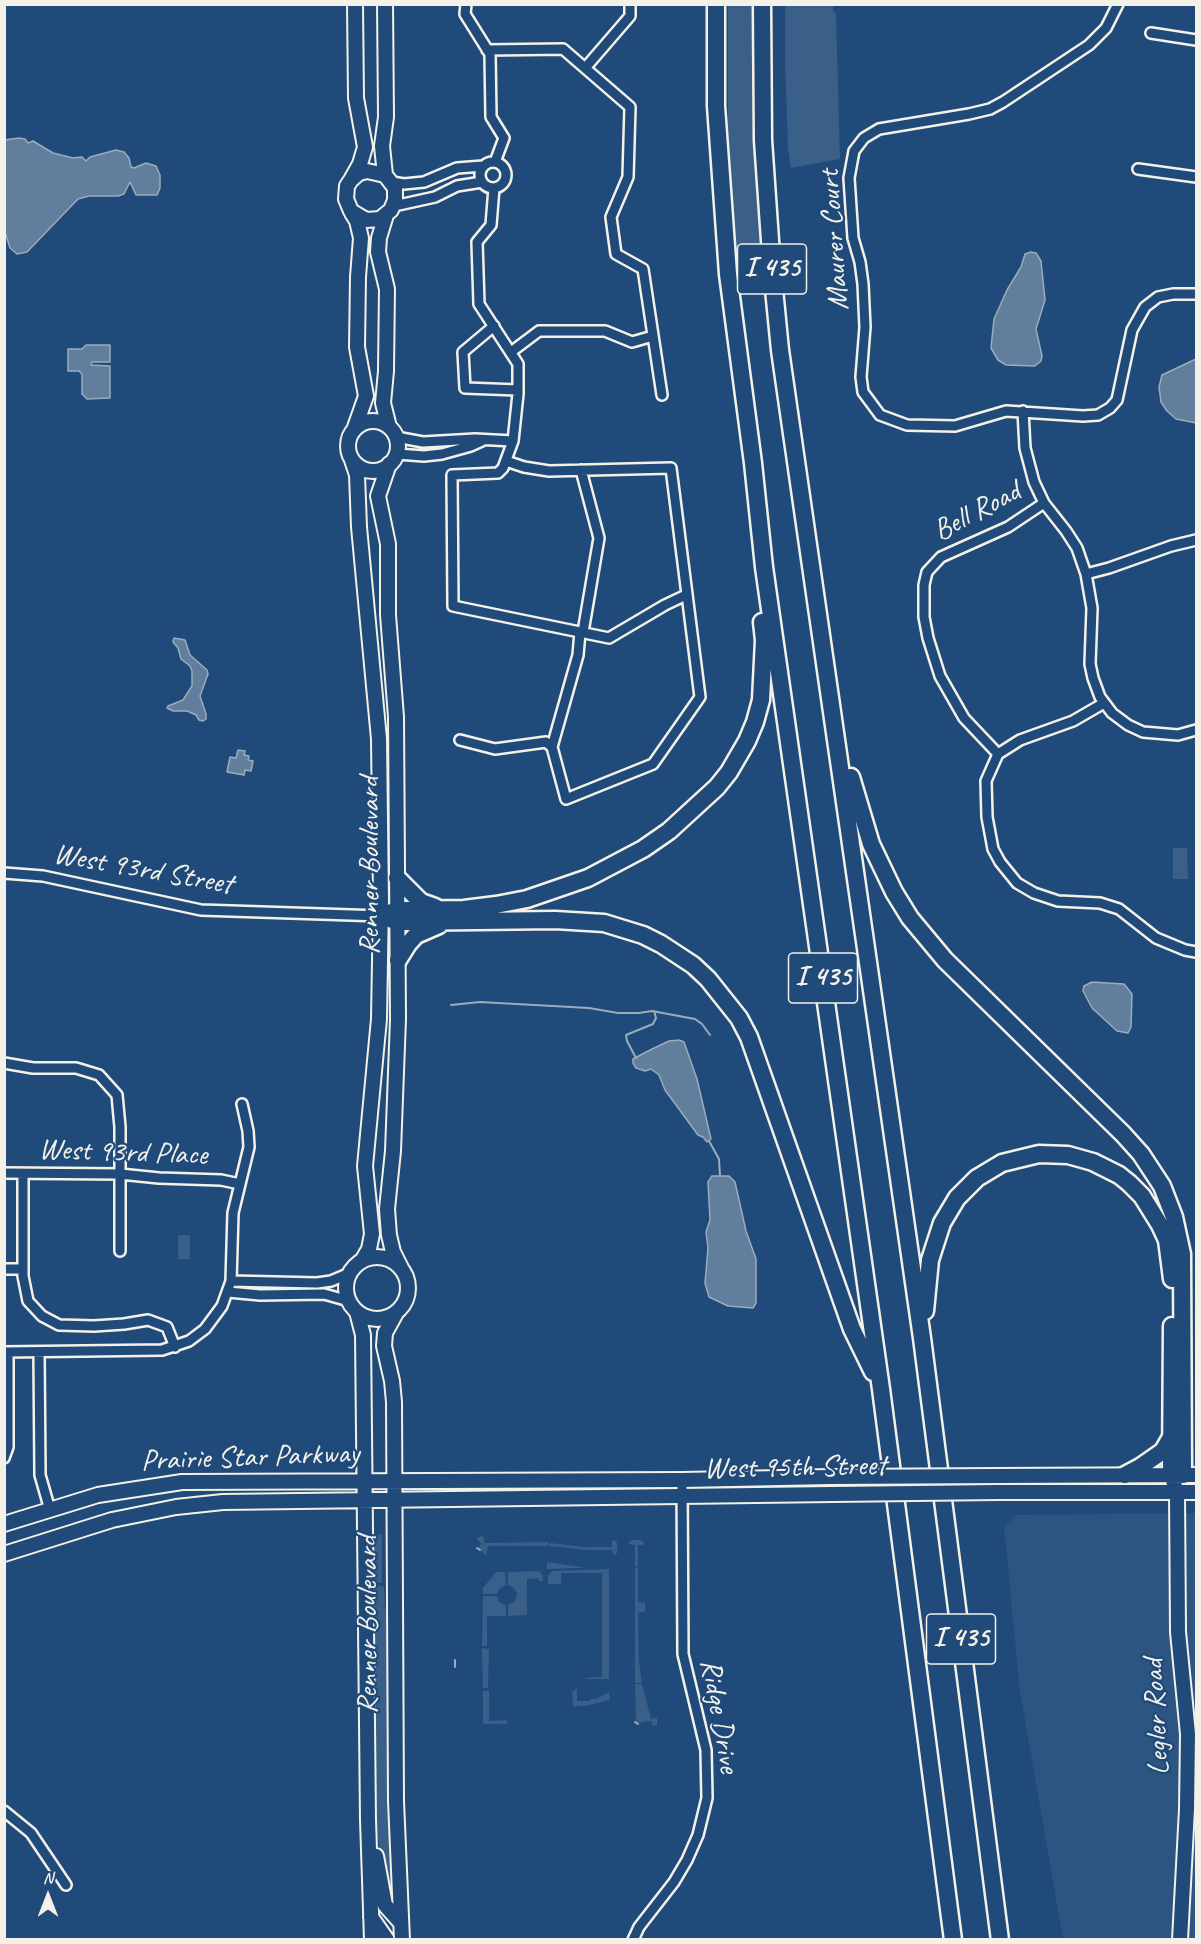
<!DOCTYPE html>
<html>
<head>
<meta charset="utf-8">
<style>
	body { margin:0 }
	#map { position:relative; width:1201px; height:1944px; overflow:hidden; background:#1f4a7a; font-family:Caveat,sans-serif }
	canvas { display:block }
	.frame { position:absolute; inset:0; border:6px solid #f4f1e8; pointer-events:none }
	.north { position:absolute; left:18px; top:1866px; width:60px; height:60px; -webkit-text-stroke:4px #1f4a7a; paint-order:stroke; rotate:0deg; font-size:16px; font-weight:700; line-height:24px; text-align:center; color:#f4f1e8 }
	.north::after { content:''; display:block; margin:auto; width:21px; height:27px; background:#f4f1e8; clip-path:polygon(50% 0,100% 100%,50% 72%,0 100%) }
</style>
</head>
<body>
<div id="map">
<canvas width="1201" height="1944"></canvas>
<div class="frame"></div>
<div class="north">N</div>
</div>
<script>
const context = document.querySelector('canvas').getContext('2d');
context.lineJoin = 'round';
function fill(path, color) {
  context.fillStyle = color;
  context.fill(path, 'evenodd');
}
function toPath(rows) {
  const path = new Path2D();
  for (const r of rows) {
    if (r.length === 3) {
      path.moveTo(r[0] + r[2], r[1]);
      path.arc(r[0], r[1], r[2], 0, 2 * Math.PI);
      continue;
    }
    path.moveTo(r[0], r[1]);
    for (let i = 2; i < r.length; i += 2) path.lineTo(r[i], r[i + 1]);
  }
  return path;
}
function trace(path, color, width, dash) {
  context.strokeStyle = color;
  context.lineWidth = width;
  context.lineCap = dash ? 'butt' : 'round';
  context.setLineDash(dash || []);
  context.stroke(path);
}
function label(font, color, halo, rows, align = 'center') {
  context.font = font + ' Caveat,sans-serif';
  context.lineWidth = 4.5;
  context.setLineDash([]);
  context.textBaseline = 'middle';
  context.strokeStyle = halo;
  context.fillStyle = color;
  for (const [text, x, y, turn = 0] of rows) {
    context.save();
    context.translate(x, y);
    context.rotate((+turn || 0) * Math.PI / 180);
    context.textAlign = isNaN(turn) ? turn : align;
    if (halo) context.strokeText(text, 0, 0);
    context.fillText(text, 0, 0);
    context.restore();
  }
}
fill(toPath([
	[1196,1513,1196,1939,1063,1939,1020,1691,1004,1527,1016,1515]
]), '#2d5581');
fill(toPath([
	[728,5,753,5,754,147,762,259,758,266,750,269,739,266,736,257,728,124],
	[785,5,833,5,833,12,836,13,840,159,791,168,788,148,785,60],
	[1173,848,1187,848,1188,879,1173,879],
	[178,1235,190,1235,190,1259,178,1259],
	[372,1534,382,1534,382,1583,372,1583],
	[481,1536,484,1537,484,1543,548,1542,548,1546,488,1546,486,1555,478,1548,481,1543,476,1539],
	[615,1540,617,1543,617,1553,614,1556,612,1550,586,1550,549,1546,550,1543,585,1547,612,1547,612,1541],
	[631,1540,640,1540,644,1542,643,1545,638,1545,638,1566,635,1566,635,1545,628,1544],
	[547,1562,582,1567,582,1568,547,1569],
	[638,1567,638,1602,645,1603,645,1611,638,1613,639,1662,642,1683,635,1683,635,1568],
	[609,1569,609,1679,585,1679,585,1678,602,1677,602,1573,561,1573,561,1584,548,1584,548,1576,552,1571],
	[539,1571,543,1576,543,1581,539,1581,538,1578,527,1579,527,1615,508,1616,508,1605,515,1601,517,1594,514,1588,508,1585,508,1572],
	[496,1572,505,1572,506,1585,500,1588,497,1594,483,1594,483,1588],
	[370,1586,384,1586,385,1607,389,1632,393,1899,388,1899,373,1808],
	[483,1596,497,1596,499,1602,506,1605,506,1616,487,1616,487,1646,482,1646],
	[482,1648,489,1649,488,1688,483,1688],
	[635,1684,642,1684,651,1719,657,1718,657,1725,653,1726,651,1721,639,1723,636,1722],
	[575,1689,577,1689,577,1701,590,1701,590,1699,596,1699,609,1692,610,1700,585,1706,573,1706,572,1693],
	[483,1691,489,1691,489,1721,507,1720,507,1724,483,1724]
]), '#3a5f88');
const water = toPath([
	[19,138,25,139,28,143,33,141,53,153,73,158,82,157,86,161,90,157,116,150,124,152,129,158,131,167,134,168,146,163,156,166,160,175,160,188,157,195,136,195,130,182,124,194,118,196,89,196,78,199,27,252,17,254,10,248,5,232,4,140,19,138],
	[1031,252,1036,253,1041,261,1045,300,1036,329,1042,356,1041,361,1035,366,1006,365,998,360,991,348,994,319,1007,290,1021,267,1025,254,1031,252],
	[86,345,110,345,110,362,92,362,91,365,110,366,110,398,87,399,82,394,82,374,79,371,68,371,68,349,82,349,86,345],
	[1196,359,1196,423,1176,419,1167,411,1161,402,1159,387,1162,375,1196,359],
	[174,638,185,640,190,655,207,670,208,674,200,696,206,714,206,719,203,721,199,720,196,715,187,711,173,711,167,708,168,706,183,700,192,686,192,671,190,666,181,659,178,648,173,642,174,638],
	[238,750,245,751,244,755,249,756,248,760,253,761,251,771,245,770,244,775,227,772,230,757,236,758,238,750],
	[1092,982,1124,984,1132,994,1131,1027,1128,1033,1117,1031,1092,1008,1083,991,1084,986,1092,982],
	[679,1040,684,1042,697,1079,711,1139,707,1142,703,1137,698,1135,665,1090,659,1075,651,1069,645,1071,636,1068,633,1063,633,1059,652,1049,669,1041,679,1040],
	[712,1176,729,1176,735,1182,746,1231,756,1259,756,1303,753,1308,728,1306,709,1297,705,1283,708,1248,706,1232,710,1220,708,1182,712,1176]
]);
fill(water, '#627e9d');
trace(water, '#9cacbb', 1.5);
trace(toPath([
	[451,1005,480,1002,589,1008,618,1013,639,1013,652,1011,695,1019,702,1024,710,1035],
	[636,1058,627,1041,626,1035,653,1024,656,1018,654,1011],
	[709,1141,719,1159,720,1176],
	[477,1548,480,1550],
	[455,1660,455,1667],
	[635,1722,638,1724]
]), '#9cacbb', 2);
const street = toPath([
	[466,4,465,14,490,54,491,117,504,138,495,162],
	[1118,4,1106,28,1089,45,1003,102,990,109,969,114,879,129,864,138,854,151,849,178,853,238,860,262,863,284,865,327,861,377,863,392,880,415,907,425,955,426,1006,411,1083,416,1098,415,1110,408,1117,400,1132,330,1145,307,1158,297,1173,294,1196,294],
	[1151,33,1196,40],
	[487,50,563,49,630,107,628,177,611,217,616,254,643,269,662,395],
	[586,67,630,16,630,4],
	[493,175,13],
	[1138,169,1196,177],
	[392,182,404,184,424,182,457,168,483,166],
	[494,188,491,225,477,242,479,304,518,364,518,394,513,441,503,468,498,473,452,475,453,606,609,638,665,605,686,595],
	[394,206,435,197,457,186,482,182],
	[494,326,463,352,465,388,518,390],
	[511,352,539,331,605,331,632,342,653,336],
	[1023,411,1025,448,1034,482,1044,503,1066,531,1077,548,1086,574,1092,608,1090,664,1093,678,1100,697,1112,713,1128,725,1143,732,1178,735,1196,730],
	[396,437,423,442,475,439,513,441],
	[397,454,424,456,442,454,471,446,482,441],
	[506,461,524,467,549,471,671,468,700,697,653,764,566,799,552,747,578,655,580,632],
	[581,470,599,538,583,632],
	[1086,574,1109,568,1171,546,1196,540],
	[1104,703,1073,721,1020,740,998,754,986,781,987,817,993,849,1000,862,1017,883,1034,893,1058,901,1100,903,1119,909,1156,938,1185,950,1196,952],
	[460,740,495,749,546,742,552,747],
	[998,754,964,718,940,676,928,638,924,617,924,585,927,572,941,557,1008,527,1044,503],
	[4,873,43,876,201,910,381,916],
	[4,1063,33,1068,76,1068,99,1075,117,1095,120,1127,120,1251],
	[4,1173,120,1174,159,1178,221,1180,240,1184],
	[23,1174,23,1276,28,1301,42,1316,59,1325,94,1326,124,1324,148,1320,167,1327,175,1347],
	[4,1269,23,1269],
	[231,1281,317,1283,331,1281,350,1273],
	[228,1292,260,1295,324,1294,349,1301],
	[4,1352,162,1350,189,1341,205,1329,222,1306,231,1281,233,1213,249,1147,248,1131,242,1104],
	[39,1352,40,1475,50,1510],
	[4,1458,8,1447,8,1352],
	[4,1811,31,1833,66,1885],
	[633,1940,639,1927,674,1882,687,1860,698,1835,707,1798,706,1750,683,1654,682,1480]
]);
const secondary = toPath([
	[385,4,386,117,382,146,385,175],
	[351,180,359,173,367,171,385,175,395,188,395,200,391,210,380,219,366,220,351,211,346,199,347,186,351,180,360,164,365,147,356,98,355,4],
	[352,213,357,221,361,238,358,277,357,347,366,396,354,430],
	[386,215,379,238,378,252,387,289,386,371,383,403,389,427],
	[373,446,25],
	[352,460,357,475,359,527,379,739,381,901,379,1019,365,1166,372,1234,369,1249,362,1261],
	[389,464,378,496,388,544,388,615,396,717,398,1019,393,1151,387,1209,389,1235,393,1252,401,1268],
	[377,1288,31],
	[357,1312,363,1335,368,1820,372,1940],
	[396,1313,385,1333,384,1346,392,1381,394,1402,396,1801,402,1940],
	[1171,1475,1177,1492,1178,1632,1188,1734,1187,1809,1180,1940],
	[997,1476,1196,1475],
	[999,1492,1196,1492],
	[4,1524,98,1495,182,1482,682,1480,830,1477],
	[4,1554,112,1520,176,1507,223,1502,833,1494],
	[376,1856,385,1905,401,1923],
	[371,1917,387,1940]
]);
const highway = toPath([
	[716,4,716,106,728,274,753,463,764,567,881,1389,953,1940],
	[762,4,763,140,772,269,780,350,922,1338,1000,1940],
	[851,777,871,844,894,892,910,918,945,960,1123,1134,1141,1154,1162,1186,1174,1217,1182,1254,1183,1475],
	[397,878,421,902,435,907],
	[381,916,398,922,555,920,604,923,643,935,661,944,693,965,708,979,739,1018,749,1037,852,1329,873,1372],
	[381,916,397,910,464,909,496,905,527,899,588,878,643,849,669,831,717,787,729,772,747,741,755,722,761,700,764,640,762,622],
	[398,960,408,944,416,935,439,925],
	[925,1311,930,1260,942,1223,957,1198,977,1178,1002,1163,1039,1154,1068,1155,1093,1162,1119,1175,1129,1183,1142,1196,1160,1225,1167,1240,1172,1279],
	[1125,1475,1140,1467,1163,1451,1171,1437],
	[1171,1475,1172,1326]
]);
trace(street, '#f4f1e8', 14);
trace(secondary, '#f4f1e8', 18);
trace(highway, '#f4f1e8', 21);
trace(street, '#1f4a7a', 9);
trace(secondary, '#1f4a7a', 14);
trace(highway, '#1f4a7a', 16);
const secondaryBridge = toPath([
	[830,1477,997,1476],
	[833,1494,999,1492]
]);
trace(secondaryBridge, '#f4f1e8', 18, []);
trace(secondaryBridge, '#1f4a7a', 14);
for (const [x, y, w] of [
	[772,269,69],
	[823,978,69],
	[961,1639,69]
]) {
  const box = new Path2D();
  box.roundRect(x - w / 2, y - 25, w, 50, 4.5);
  context.fillStyle = '#1f4a7a';
  context.fill(box);
  trace(box, '#f4f1e8', 1.5);
}
label('bold 28px', '#f4f1e8', null, [
	["I 435",772,269],
	["I 435",823,978],
	["I 435",961,1639]
]);
label('30px', '#f4f1e8', '#1f4a7a', [
	["Maurer Court",835,240,-94],
	["Bell Road",977,512,-28],
	["Renner Boulevard",370,866,-90],
	["West 93rd Street",143,870,10],
	["West 93rd Place",123,1153,2],
	["Prairie Star Parkway",250,1458,-2],
	["West 95th Street",795,1468,-1],
	["Renner Boulevard",368,1625,-90],
	["Ridge Drive",719,1716,80],
	["Legler Road",1157,1717,-93]
]);
</script>
</body>
</html>
